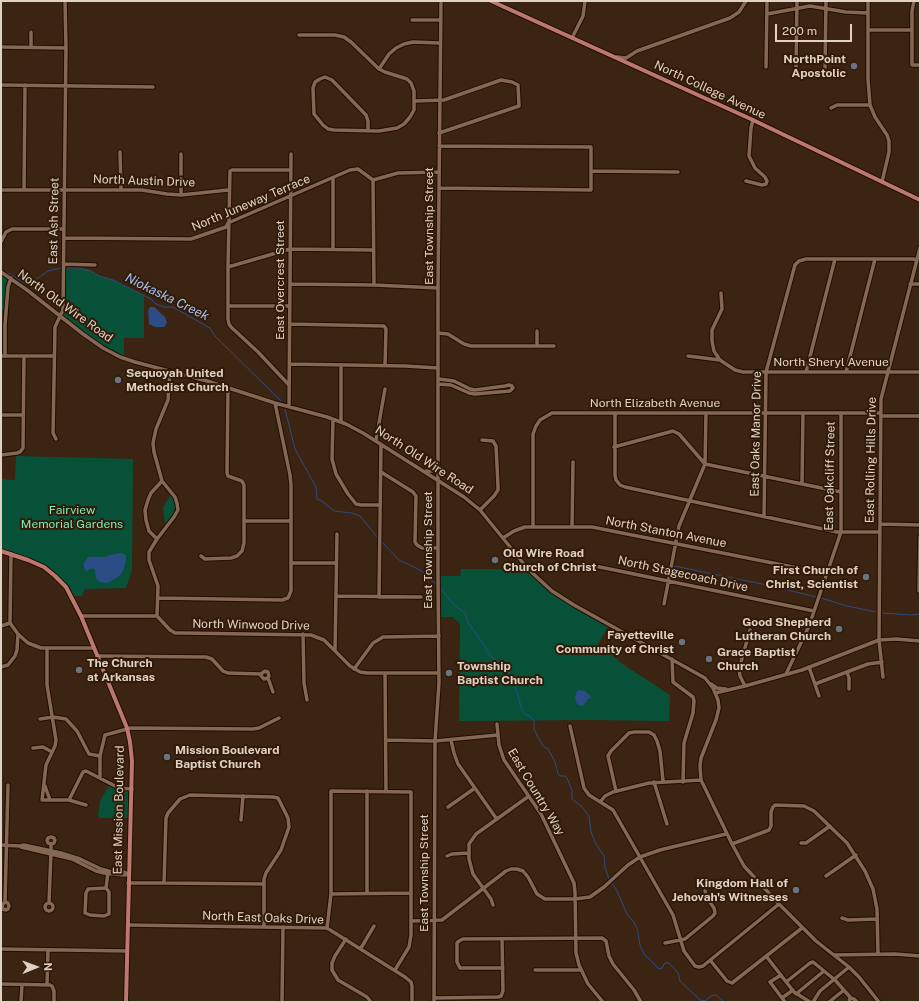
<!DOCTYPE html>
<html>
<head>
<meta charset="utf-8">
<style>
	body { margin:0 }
	#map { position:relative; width:921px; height:1003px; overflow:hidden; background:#3c2412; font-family:"Public Sans",sans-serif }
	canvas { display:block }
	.frame { position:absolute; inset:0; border:2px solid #e0d1c5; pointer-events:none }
	.north { position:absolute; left:16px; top:947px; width:40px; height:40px; -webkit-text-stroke:3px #311b08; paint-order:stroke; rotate:89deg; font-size:11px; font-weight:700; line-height:16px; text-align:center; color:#e0d1c5 }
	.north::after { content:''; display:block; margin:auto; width:14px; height:18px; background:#e0d1c5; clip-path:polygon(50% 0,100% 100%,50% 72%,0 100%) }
	.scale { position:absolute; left:775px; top:24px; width:77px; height:18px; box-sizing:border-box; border:2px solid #e0d1c5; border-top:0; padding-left:5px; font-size:12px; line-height:14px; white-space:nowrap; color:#e0d1c5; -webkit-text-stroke:3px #311b08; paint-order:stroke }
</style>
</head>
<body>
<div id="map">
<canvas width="921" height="1003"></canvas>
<div class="frame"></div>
<div class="north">N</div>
<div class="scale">200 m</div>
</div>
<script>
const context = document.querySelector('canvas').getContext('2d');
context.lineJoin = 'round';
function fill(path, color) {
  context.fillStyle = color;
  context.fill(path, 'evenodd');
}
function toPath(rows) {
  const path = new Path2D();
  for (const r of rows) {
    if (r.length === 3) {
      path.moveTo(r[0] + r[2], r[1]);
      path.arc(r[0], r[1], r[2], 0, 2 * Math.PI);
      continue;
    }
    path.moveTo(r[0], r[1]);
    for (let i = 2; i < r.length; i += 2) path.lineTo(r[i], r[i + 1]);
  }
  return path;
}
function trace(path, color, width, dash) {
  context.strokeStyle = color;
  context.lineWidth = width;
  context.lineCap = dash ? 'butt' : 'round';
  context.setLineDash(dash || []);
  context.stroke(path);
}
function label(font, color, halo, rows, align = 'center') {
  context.font = font + ' "Public Sans",sans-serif';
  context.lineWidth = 4;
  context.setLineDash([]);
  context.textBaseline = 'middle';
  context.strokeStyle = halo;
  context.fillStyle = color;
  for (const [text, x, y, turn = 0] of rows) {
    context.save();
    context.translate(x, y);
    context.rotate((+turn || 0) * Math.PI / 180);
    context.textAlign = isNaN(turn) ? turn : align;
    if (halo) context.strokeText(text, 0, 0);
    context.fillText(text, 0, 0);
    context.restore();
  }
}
fill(toPath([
	[64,269,87,269,99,276,113,280,144,296,144,338,124,338,124,358,103,348,61,316,63,310],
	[1,272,11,278,8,284,7,310,1,311],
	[16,456,133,459,132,570,126,588,85,589,82,596,71,596,66,587,44,567,1,551,1,479,15,480],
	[171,495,175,502,175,509,172,516,165,525,163,508,165,504],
	[461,569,528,569,552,591,609,625,597,646,611,654,621,663,670,695,669,721,588,720,459,721,460,624,453,617,439,617,438,576,460,576],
	[110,784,119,788,132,789,131,818,100,818,98,815,100,801]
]), '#085139');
fill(toPath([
	[150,307,154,307,165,317,167,323,164,327,155,327,149,324,148,310],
	[122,553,126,556,126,560,123,571,119,576,110,582,106,583,100,582,96,578,95,570,92,568,86,571,84,568,84,563,88,557,105,557,109,555],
	[578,690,585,691,593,699,589,698,583,706,579,705,577,704,575,698,576,693]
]), '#2b4c84');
trace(toPath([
	[65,268,78,268,91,271,99,276,113,280,151,299,156,304,164,307,173,307,208,327,210,328,215,336,281,401],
	[7,273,10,274,24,283,35,280,48,271,61,268],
	[285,409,295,449,316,487,317,499,322,501,334,511,352,513,360,516,378,538],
	[382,542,399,560,420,570,436,584],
	[674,566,772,586,816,597],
	[441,589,455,606,465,613,469,624,482,642,491,657,502,664,512,678,515,685,522,710,525,714,531,717,534,720,534,729,537,735,543,746,548,749,555,762,558,774,560,776,565,776,567,778,572,790,572,799,582,807,589,816,591,832,596,844,604,856,605,868,609,879],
	[821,598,847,606,876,612],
	[883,613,911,615,920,614],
	[612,883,616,889,627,914,633,921,637,928,640,945,644,954,659,969,662,968,665,963,669,963,678,973,680,981,700,1000,705,1001,711,996,716,995,724,1002]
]), '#2b4c84', 1);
const minor = toPath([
	[868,1,868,79,870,105,875,117,887,135,889,141,889,152,882,182],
	[914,1,912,11,912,65,920,65],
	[767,14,810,6,846,12,868,13],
	[412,20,441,20],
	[868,30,912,30],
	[31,32,31,47],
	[299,35,335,35,344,37,351,42,379,69,385,72,407,79,411,83,414,91,414,110,410,117,404,124,397,128,379,131,334,130,328,129,323,125,314,114,313,88,315,82,320,79,325,77,332,80,366,115,368,121,368,130],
	[572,38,583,16,585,1],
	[1,47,66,48],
	[617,57,626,58,637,51,730,18,739,12,746,1],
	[766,67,767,1],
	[796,68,797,1],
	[825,68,826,1],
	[379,69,389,54,396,48,404,44,413,42,440,43],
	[1,85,153,87],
	[415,101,444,100,501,80,512,82,518,85,519,106,439,133],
	[831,108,837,105,870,105],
	[120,152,121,189],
	[591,171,678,172],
	[333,178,333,249],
	[373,180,374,285],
	[746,181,762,185,766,184,767,181,765,177,755,168,749,156,751,128,753,120],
	[439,188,591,190,591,147,439,146],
	[1,190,142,190,167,194,181,195,228,190],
	[24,190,25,85],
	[181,195,181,154],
	[64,238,191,239,226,227,228,223,350,170,358,169,373,180,398,173,439,172],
	[1,242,6,232,12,229,64,229],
	[64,264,95,265],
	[228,267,290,249,373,250],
	[1,272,27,290,83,334,103,348,120,357,135,362,207,381,275,403,327,417,346,424,363,433,464,497,480,510,528,569,552,591,574,605,705,678,713,688,718,700,719,708,716,720,701,758,700,766,701,780,732,844,744,866,779,904,816,941,849,967,859,977,879,1002],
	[290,284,374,285,438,288],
	[910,284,920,284],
	[721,293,722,309,712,330,712,341,714,351,720,360,735,370,743,372,920,372],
	[228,306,290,306],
	[290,324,384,326,386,329,385,366],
	[537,331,537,346],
	[438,333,448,334,464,344,471,346,554,346],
	[1,356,54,356],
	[5,356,5,325,8,287,11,278],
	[688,356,720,360],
	[290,364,405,366,438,368],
	[341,365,341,422],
	[806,372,835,259],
	[846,372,875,259],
	[439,379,454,381,470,389,475,390,505,386,509,385,512,386,513,388,510,391,475,394,469,393,451,385,439,384],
	[289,385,258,352,231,327,229,324,228,319,228,267,230,171,232,170,291,170],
	[289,407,291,154],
	[615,413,615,475,616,480,620,485,625,487,837,532,880,532],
	[1,415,23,415],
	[881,416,920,416],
	[333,419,332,459,336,474,348,494,356,504,361,505,380,505],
	[56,439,53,433,55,327,63,310,66,48,65,1],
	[376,440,385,389],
	[614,447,673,431,679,434,705,464,841,492],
	[1,455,17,453,20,452,23,448,24,356],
	[426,471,434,471,437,467],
	[381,472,413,492,416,496,415,542,417,545,422,548,437,548],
	[802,484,803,413],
	[480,510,494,496,498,490,498,486,496,446,493,441,482,440],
	[764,516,766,372,795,265,799,261,806,259,913,259,917,260],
	[245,521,291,521],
	[880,524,920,525],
	[533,527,533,434,536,426,540,420,552,413,881,413],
	[572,527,573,462],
	[503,538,514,531,525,527,592,527,828,574],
	[157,539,149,531,146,520,145,510,148,500,151,493,162,481],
	[201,556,205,559,231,558,237,556,242,551,244,543,244,485,242,481,228,476,227,473,228,388],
	[291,563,336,563],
	[595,566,814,611],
	[919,591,920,537],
	[336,596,421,597],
	[379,597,381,444],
	[158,598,282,600,288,598,291,591,291,485,290,475,275,403],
	[664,604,679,526,705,464,706,413],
	[81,616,157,616,170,630,175,633,183,633,311,635,324,640,350,666,360,672,367,673,439,673],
	[157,616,158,586,149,560,149,552,157,539,174,517,178,510,177,503,175,497,162,481,154,452,153,443,156,429,168,400,170,371],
	[10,623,11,554],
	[1,626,10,623,18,634],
	[303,634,304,683,307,700],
	[47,649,47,685,56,740,55,746,46,765,42,800,69,800,86,805],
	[335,651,337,534],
	[97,656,206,657,212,659,223,671,228,673,261,674,265,671,268,672,269,676,268,678,264,679,261,676,261,674],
	[672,659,673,682,693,697,694,701,693,713,684,743,683,782],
	[1,667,8,665,15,656,17,650,18,634,28,643,41,648,94,648],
	[809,667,819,696],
	[354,669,373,643,383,637,439,636],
	[847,672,849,678,849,689],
	[385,673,386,791],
	[786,674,809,626,841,532,841,413],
	[883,677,879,640,881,399,920,248],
	[268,678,273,692],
	[711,684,717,688,726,689],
	[815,684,868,664,882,662],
	[745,686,740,676,739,669,750,630],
	[715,693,745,686,802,670,879,640,896,639,920,641],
	[40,719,53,717,66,719,77,731,89,754,100,756],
	[497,724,499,745,504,760,541,814,574,883,575,892,576,953,579,965,588,984,603,1002],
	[570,726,584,788,589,795,613,810,673,915,684,951,695,966,699,967,703,966,779,904],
	[386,740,435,741,498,735],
	[451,740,454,753,458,764,496,818],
	[33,748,43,747,52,752],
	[100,778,100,756,105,735,131,728,253,729,259,728,279,718],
	[654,782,667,824],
	[45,786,50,800],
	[616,791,608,756,611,751,629,733,634,732,649,732,654,735,657,741,660,751,663,781],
	[69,800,83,772,86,771,119,788,132,789],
	[601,801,605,796,613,792,649,783,701,780],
	[448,807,475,788],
	[241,820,243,796],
	[801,843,806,843,830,826],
	[732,844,769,830,771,826,771,812,773,807,775,805,804,806,814,811,847,843,865,871,873,889,877,909,878,954],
	[1,845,20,846,24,845,61,853,80,859,101,869,112,872,124,872,129,874],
	[21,847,72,859,96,871,104,873,124,875,129,874],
	[447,856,452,854,468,853],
	[826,876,856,855],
	[128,883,164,883,264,884],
	[164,883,166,818,168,813,180,799,190,795,273,797,278,798,288,818,289,827,281,850,266,873,264,879,264,927],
	[106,888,109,892,109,914,104,916,90,915,85,913,86,893,88,889,106,888],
	[106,888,108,872],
	[367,893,367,791],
	[331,894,411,893],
	[5,902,8,903,9,906,8,909,6,910,3,909,2,906,3,904,5,902,8,785],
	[49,903,51,851,51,844,48,843,47,840,48,838,51,837,54,838,55,840,54,843,51,844],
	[49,907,4],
	[493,905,491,899,473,874,469,859,469,844,476,834,529,796],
	[842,918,848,920,877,919],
	[412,921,442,920,506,871,511,869,517,869,523,871,528,877,537,894,545,899,575,899,590,897,604,887,628,865,640,857,660,850,726,834],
	[128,925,327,928,405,977,411,982,412,986,412,1002],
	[327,928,331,894,331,791,411,792,411,935,409,947,395,970],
	[346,939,335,956,332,963,332,970,338,980,367,997,371,1002],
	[665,943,685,939,713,916,715,913,714,908,707,898,705,891],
	[361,948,374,926],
	[1,949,127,951],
	[834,955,895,954,920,956],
	[766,956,794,992,810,1002],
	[710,960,727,981,732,983,802,928],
	[503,968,460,968,457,962,457,943,459,941,463,939,602,938,606,941,609,956,613,964,634,990,641,1002],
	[535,970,581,970],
	[781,975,770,982,785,1002],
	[786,982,810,963,813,962,835,980,850,997,849,1002],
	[1,984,50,985,52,986,54,991,54,1002],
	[47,985,48,950],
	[796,994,824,971],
	[434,998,498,997,501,996,503,991,502,939],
	[782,998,793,990],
	[850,998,854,999,857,1002],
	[21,1002,22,985],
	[282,1002,283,927],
	[434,1002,435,741,439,683,438,576,438,288,441,1],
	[813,1002,820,991,849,967],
	[829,1002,844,990]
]);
const major = toPath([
	[491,1,753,120,920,200],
	[1,551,28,560,44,567,55,576,66,587,81,616,127,728,130,742,132,761,126,1002]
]);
trace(minor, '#220d00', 5.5);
trace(major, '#220d00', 6);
trace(minor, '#846854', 3.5);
trace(major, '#bc786f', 4);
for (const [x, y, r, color] of [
	[854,66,4,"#6b7280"],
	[118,380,4,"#6b7280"],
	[495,560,4,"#6b7280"],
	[866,577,4,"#6b7280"],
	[839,629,4,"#6b7280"],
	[682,642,4,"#6b7280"],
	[709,659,4,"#6b7280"],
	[79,670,4,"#6b7280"],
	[449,673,4,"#6b7280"],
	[167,757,4,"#6b7280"],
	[796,890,4,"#6b7280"]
]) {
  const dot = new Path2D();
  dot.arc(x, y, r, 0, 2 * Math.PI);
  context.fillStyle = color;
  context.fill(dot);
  trace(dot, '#311b08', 1.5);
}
label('bold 12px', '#e0d1c5', '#311b08', [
	["NorthPoint",846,59,"right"],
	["Apostolic",846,73,"right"],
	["Sequoyah United",126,373],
	["Methodist Church",126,387],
	["Old Wire Road",503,553],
	["Church of Christ",503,567],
	["First Church of",858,570,"right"],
	["Christ, Scientist",858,584,"right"],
	["Good Shepherd",831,622,"right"],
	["Lutheran Church",831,636,"right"],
	["Fayetteville",674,635,"right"],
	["Community of Christ",674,649,"right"],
	["Grace Baptist",717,652],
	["Church",717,666],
	["The Church",87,663],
	["at Arkansas",87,677],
	["Township",457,666],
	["Baptist Church",457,680],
	["Mission Boulevard",175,750],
	["Baptist Church",175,764],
	["Kingdom Hall of",788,883,"right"],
	["Jehovah's Witnesses",788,897,"right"]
], 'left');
label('12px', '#e0d1c5', '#311b08', [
	["North College Avenue",710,90,25],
	["North Austin Drive",144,181,2],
	["North Juneway Terrace",251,203,-23],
	["East Ash Street",54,221,-89],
	["East Township Street",429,226,-90],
	["East Overcrest Street",280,280,-90],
	["North Old Wire Road",65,306,36],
	["North Sheryl Avenue",831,362],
	["North Elizabeth Avenue",655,403],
	["East Oaks Manor Drive",756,434,-89],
	["North Old Wire Road",424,460,33],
	["East Rolling Hills Drive",871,460,-89],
	["East Oakcliff Street",830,476,-89],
	["North Stanton Avenue",666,532,11],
	["East Township Street",428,550,-90],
	["North Stagecoach Drive",683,574,12],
	["North Winwood Drive",251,625,1],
	["East Country Way",536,792,59],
	["East Mission Boulevard",119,810,-89],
	["East Township Street",424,873,-90],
	["North East Oaks Drive",263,918,2]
]);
label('12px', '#76efbd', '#311b08', [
	["Fairview",72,510],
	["Memorial Gardens",72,524]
]);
label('italic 13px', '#a2c0f2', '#311b08', [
	["Niokaska Creek",167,297,26]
]);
</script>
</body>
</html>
